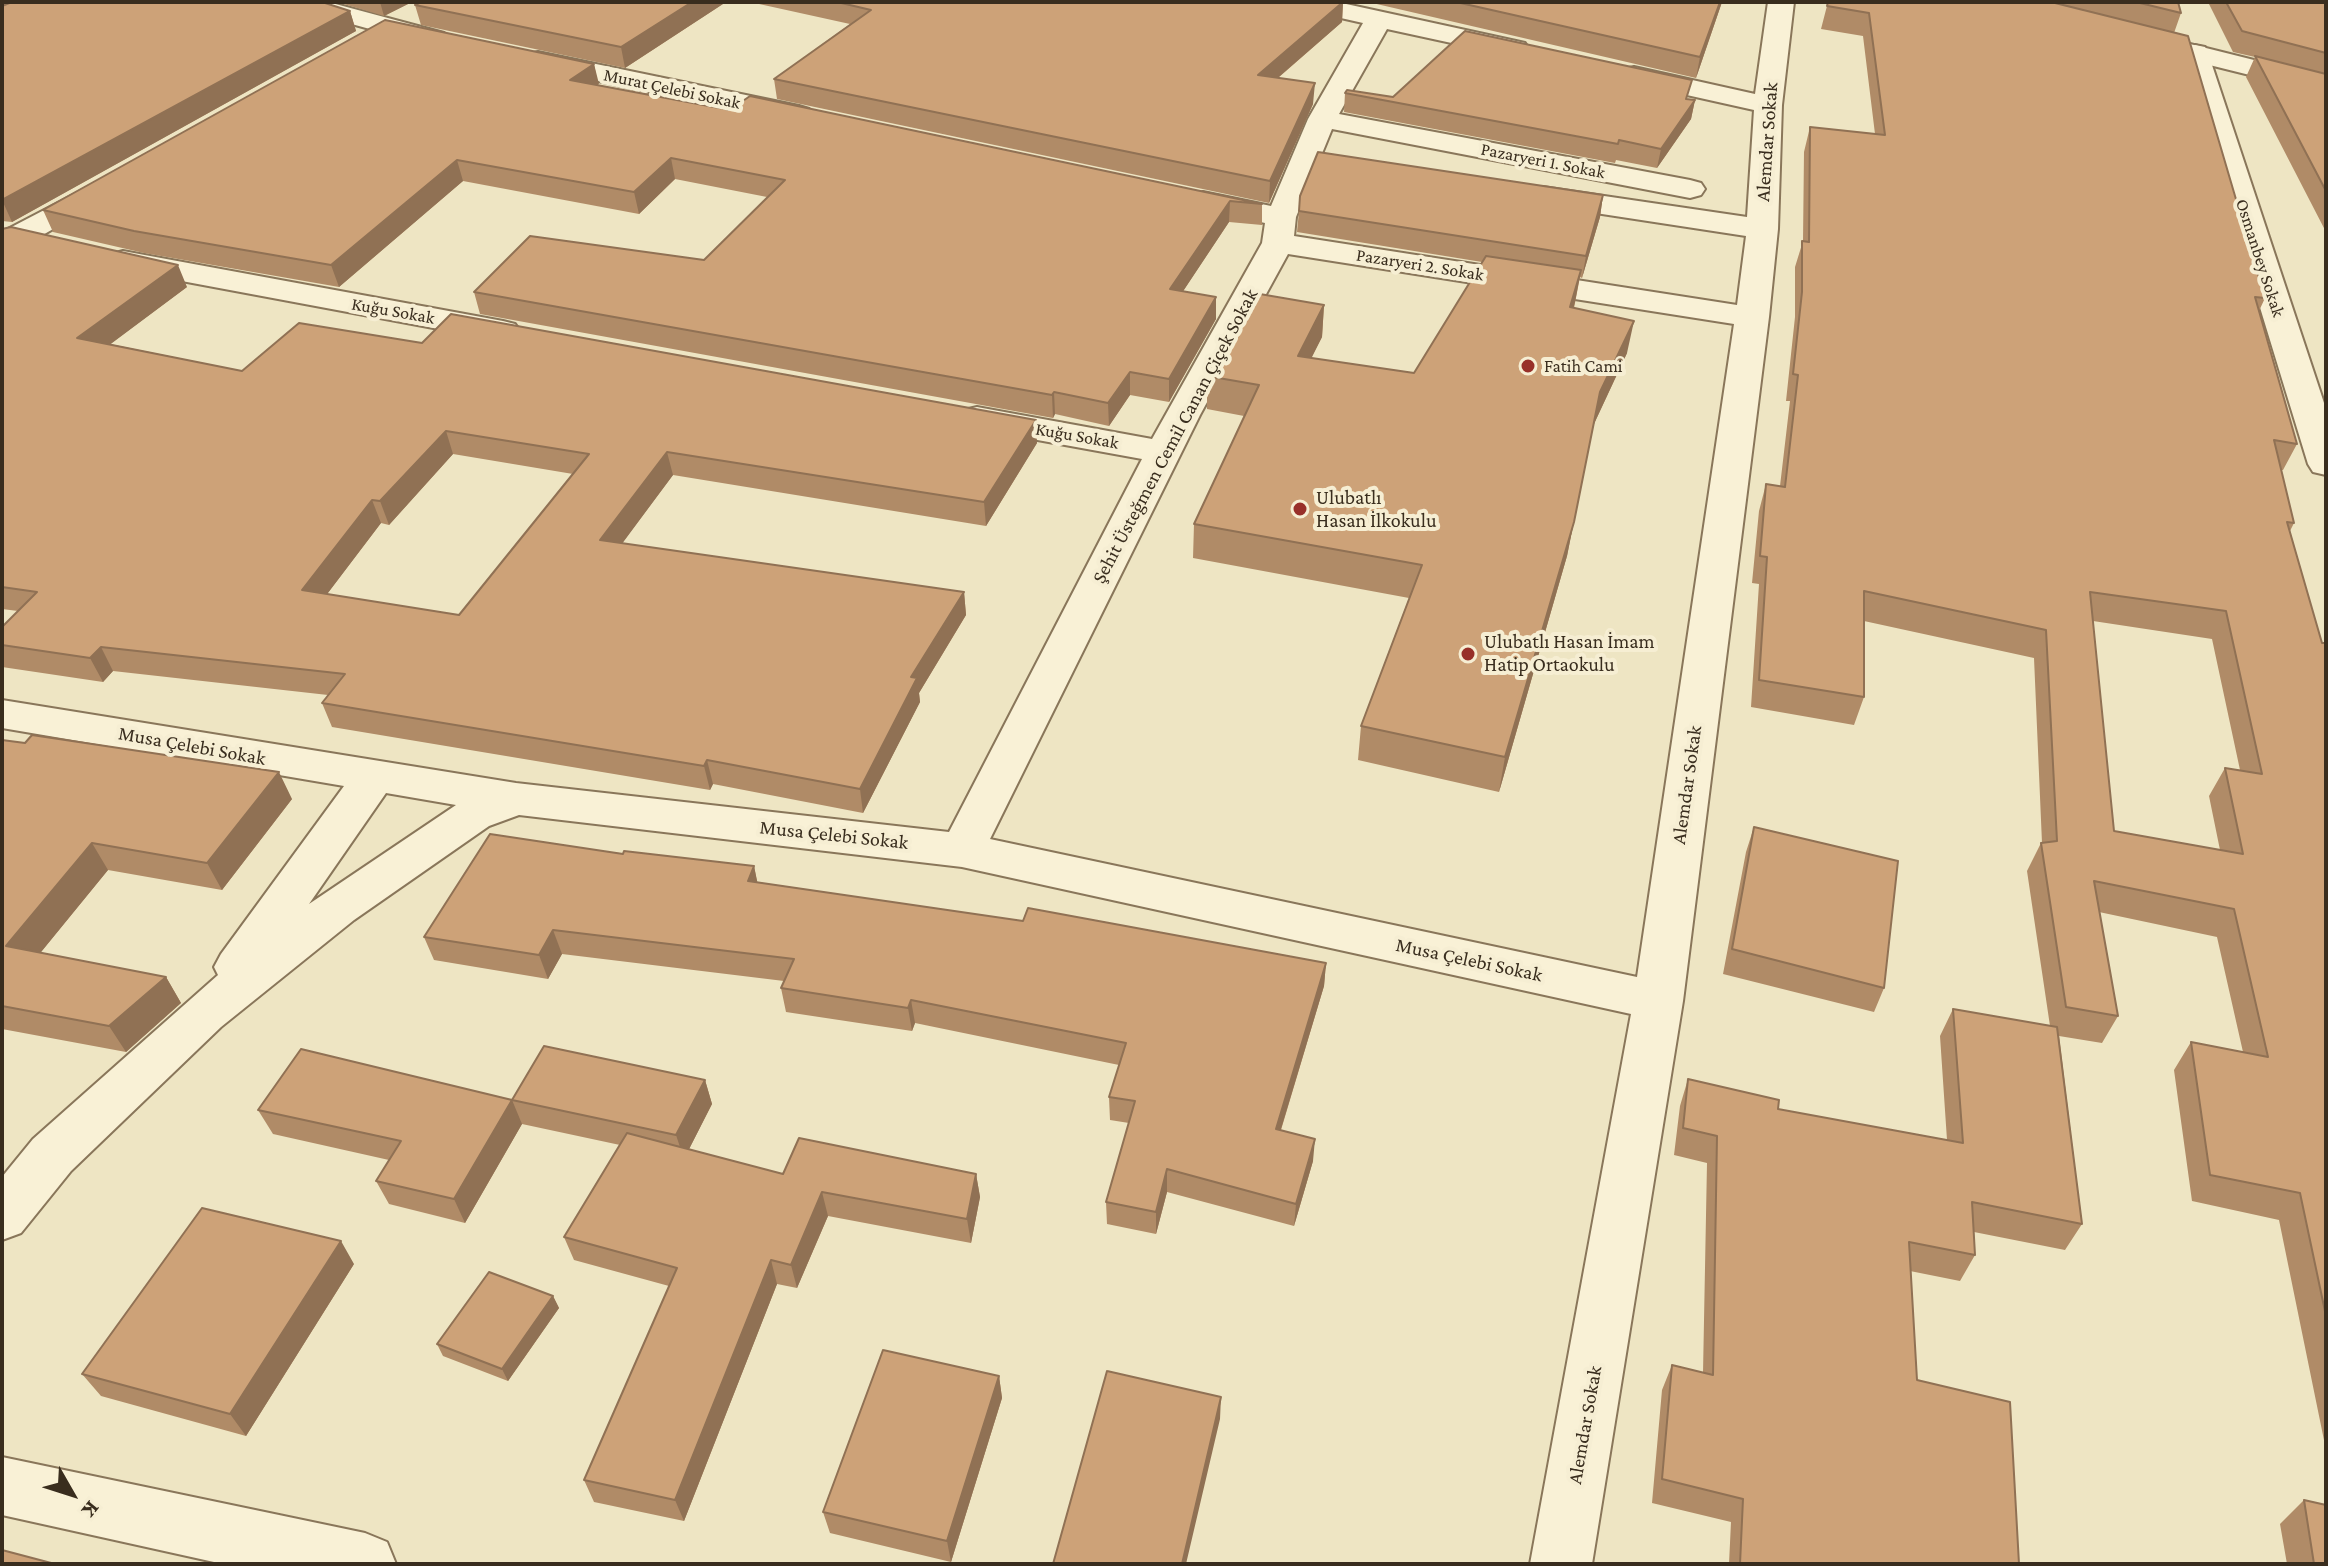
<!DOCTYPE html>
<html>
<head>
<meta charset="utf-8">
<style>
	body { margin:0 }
	#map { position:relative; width:2328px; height:1566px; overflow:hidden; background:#eee5c3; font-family:"Crimson Pro",serif }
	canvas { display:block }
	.frame { position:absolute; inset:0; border:4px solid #392d1e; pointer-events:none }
	.north { position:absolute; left:32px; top:1454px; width:80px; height:80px; -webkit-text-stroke:6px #f6eed3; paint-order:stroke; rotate:129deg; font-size:22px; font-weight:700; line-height:32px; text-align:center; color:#392d1e }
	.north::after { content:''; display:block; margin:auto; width:28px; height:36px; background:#392d1e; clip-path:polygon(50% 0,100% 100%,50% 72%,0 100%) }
</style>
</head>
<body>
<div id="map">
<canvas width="2328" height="1566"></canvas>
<div class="frame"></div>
<div class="north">K</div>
</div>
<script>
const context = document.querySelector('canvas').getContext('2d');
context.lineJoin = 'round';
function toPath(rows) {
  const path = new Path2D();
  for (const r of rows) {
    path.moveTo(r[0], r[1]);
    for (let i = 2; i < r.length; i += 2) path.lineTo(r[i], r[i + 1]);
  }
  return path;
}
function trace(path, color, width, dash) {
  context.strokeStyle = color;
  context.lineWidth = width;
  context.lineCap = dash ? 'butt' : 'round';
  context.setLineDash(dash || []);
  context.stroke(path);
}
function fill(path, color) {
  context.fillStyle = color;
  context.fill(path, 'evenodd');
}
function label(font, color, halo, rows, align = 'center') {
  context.font = font + ' "Crimson Pro",serif';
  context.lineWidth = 8;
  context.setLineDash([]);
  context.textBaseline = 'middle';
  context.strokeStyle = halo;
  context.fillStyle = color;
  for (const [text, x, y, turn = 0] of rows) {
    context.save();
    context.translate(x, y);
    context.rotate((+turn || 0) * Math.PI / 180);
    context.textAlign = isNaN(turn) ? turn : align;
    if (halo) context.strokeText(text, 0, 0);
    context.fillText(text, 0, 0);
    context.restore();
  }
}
const minor = toPath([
	[286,2,328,2,444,33,448,39,444,45,435,47,290,7,286,2],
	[1288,2,1337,2,1516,41,1525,43,1529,49,1525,55,1516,57,1387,29,1339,114,1690,180,1701,183,1705,189,1701,195,1690,198,1332,129,1296,217,1294,236,1737,305,1746,236,1543,205,1532,202,1528,196,1532,190,1543,187,1747,217,1754,110,1624,81,1620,75,1624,69,1634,67,1755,94,1768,2,1794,2,1782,105,1778,229,1769,317,1683,1001,1592,1564,1530,1564,1631,1014,962,867,519,815,489,826,354,920,221,1027,71,1171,21,1233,2,1240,2,1177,33,1139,218,975,214,967,221,954,344,786,2,728,2,700,516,783,949,832,1142,459,977,429,964,426,959,418,964,410,977,407,1152,439,1262,243,1265,223,1192,207,1188,201,1192,195,1203,192,1271,206,1308,119,1363,23,1292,7,1288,2],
	[1288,254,1734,324,1637,977,990,839,1200,415,1288,254],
	[386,793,456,805,309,904,386,793],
	[2195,45,2205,47,2208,53,2326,409,2326,475,2313,472,2308,464,2182,53,2185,47,2195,45],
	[538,52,799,106,809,109,813,115,809,121,799,124,528,66,524,60,528,54,538,52],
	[98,182,109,185,113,191,109,197,13,252,2,254,2,232,98,182],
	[123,251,503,321,515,324,520,331,515,338,503,341,112,268,107,261,112,254,123,251]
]);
const tertiary = toPath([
	[2134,30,2326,78,2326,94,2125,44,2121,38,2125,32,2134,30],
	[2,1457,365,1533,387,1542,396,1564,223,1564,2,1515,2,1457]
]);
trace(minor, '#89765a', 4);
trace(tertiary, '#89765a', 4);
fill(minor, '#f9f1d6');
fill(tertiary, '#f9f1d6');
fill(toPath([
	[337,2,412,2,384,16],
	[726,2,625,68,421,25,415,5],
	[750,2,1343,2,1342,22,1278,78,1313,104,1269,203,777,99,774,79,850,24],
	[1368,2,1722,2,1696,78],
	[1828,2,2178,2,2181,13,2174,33,2265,298,2259,311,2297,444,2283,470,2281,470,2294,523,2290,531,2322,643,2326,643,2326,1450,2279,1220,2192,1201,2174,1070,2191,1042,2243,1052,2217,937,2099,912,2118,1016,2102,1043,2059,1036,2082,1224,2065,1250,1974,1232,1975,1255,1960,1281,1910,1271,1917,1380,2019,1564,1729,1564,1731,1522,1652,1503,1662,1390,1672,1365,1703,1373,1707,1163,1674,1155,1680,1106,1688,1079,1778,1109,1947,1140,1940,1036,1953,1009,2050,1026,2027,871,2041,843,2042,843,2034,658,1864,621,1864,697,1854,725,1751,707,1759,584,1752,583,1759,511,1766,484,1780,486,1790,401,1786,401,1795,317,1795,267,1803,241,1804,152,1810,127,1875,134,1863,36,1821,29],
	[2093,621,2212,639,2240,770,2225,768,2209,796,2220,850,2114,831],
	[2208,2,2326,2,2326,232,2246,77,2255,57,2233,52],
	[2,6,350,11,356,31,12,222,2,221],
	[594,64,598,85,730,110,1262,204,1262,225,1229,222,1183,291,1216,297,1216,319,1169,402,1130,395,1109,426,1055,414,1053,418,480,314,474,292,704,260,767,197,675,179,639,214,463,181,339,287,144,253,53,232,43,210],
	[1345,93,1393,97,1688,99,1695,100,1691,119,1657,168,1616,160,1615,163,1344,112],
	[1603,195,1600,217,1582,278,1580,277,1574,308,1627,353,1593,426,1567,556,1499,792,1358,760,1361,726,1409,598,1193,558,1194,524,1244,416,1207,409,1207,376,1324,305,1322,337,1311,358,1414,373,1482,262,1297,232,1299,211],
	[2,229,187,287,110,344,242,371,1037,443,986,526,673,475,622,543,964,592,966,615,919,693,920,702,863,813,713,784,710,790,332,727,322,703,328,695,113,671,103,682,2,667,2,627,18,611,2,609],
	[453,454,573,474,459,615,327,594,381,523,389,525],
	[2,740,292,799,222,890,108,870,40,953,166,977,181,1003,126,1052,2,1029],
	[1754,827,1884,988,1874,1012,1723,974,1746,852],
	[623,854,754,866,757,882,1023,921,1326,963,1324,986,1281,1130,1313,1161,1294,1226,1167,1192,1156,1234,1107,1224,1106,1202,1129,1123,1110,1120,1109,1097,1119,1065,915,1023,912,1031,786,1012,781,988,784,981,562,954,548,979,434,960,424,937],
	[705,1080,712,1104,689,1149,783,1174,976,1174,980,1197,971,1243,828,1216,797,1288,777,1284,684,1521,594,1502,584,1480,669,1286,574,1260,564,1237,620,1145,522,1124,465,1223,389,1204,376,1181,389,1160,273,1134,258,1110,512,1100],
	[354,1264,246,1436,101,1396,82,1374],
	[553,1296,559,1308,508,1381,443,1356,437,1344],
	[999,1376,1002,1398,951,1562,830,1533,823,1512],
	[2304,1500,2326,1564,2287,1564,2280,1524]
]), '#b08b67');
fill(toPath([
	[380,2,412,2,384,16],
	[692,2,726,2,625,68,621,47],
	[1343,2,1342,22,1258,95,1258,75],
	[1720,2,1722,2,1696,78,1700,57],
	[350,11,356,31,12,222,2,200],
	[594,64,599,84,575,100,570,80],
	[1315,83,1313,104,1269,203,1270,181],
	[1695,100,1691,119,1657,168,1661,149],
	[671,158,675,179,639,214,634,192],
	[457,160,463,181,339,287,331,265],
	[1603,195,1600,217,1582,278,1586,256],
	[1230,201,1229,222,1170,311,1170,289],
	[178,265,187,287,88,361,77,338],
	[1581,270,1575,302,1565,340,1570,307],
	[1216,297,1216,319,1169,402,1169,379],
	[1324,305,1322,337,1296,389,1298,356],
	[1634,321,1627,353,1593,426,1567,556,1499,792,1505,757,1600,392],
	[1130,372,1130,395,1109,426,1108,403],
	[1054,392,1055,414,1053,418,1052,395],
	[1036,420,1037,443,986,526,984,502],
	[446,431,453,454,389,525,380,501],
	[667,452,673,475,607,564,600,540],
	[372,500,381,523,312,614,302,590],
	[964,592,966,615,919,693,920,702,863,813,860,789,911,677],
	[101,647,113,671,103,682,90,658],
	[707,760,713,784,710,790,704,766],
	[279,772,292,799,222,890,207,863],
	[92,843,108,870,24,973,6,946],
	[754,866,759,890,748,881],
	[553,930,562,954,548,979,539,955],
	[1326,963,1324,986,1274,1152,1276,1129],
	[166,977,181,1003,126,1052,109,1026],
	[911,1000,915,1023,912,1031,908,1008],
	[705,1080,712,1104,684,1159,676,1135],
	[512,1100,522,1124,465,1223,454,1199],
	[1315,1139,1313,1161,1294,1226,1296,1204],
	[1167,1169,1167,1192,1156,1234,1156,1212],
	[976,1174,980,1197,971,1243,967,1219],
	[822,1192,828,1216,797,1288,791,1265],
	[341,1241,354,1264,246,1436,230,1414],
	[771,1260,777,1284,684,1521,675,1500],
	[553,1296,559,1308,508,1381,502,1369],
	[999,1376,1002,1398,951,1562,947,1541],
	[1221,1397,1220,1419,1186,1564,1182,1564]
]), '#907154');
const building = toPath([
	[12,2,322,2,350,11,2,200,2,6,12,2],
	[421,2,692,2,621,47,415,5,421,2],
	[837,2,1343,2,1258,75,1315,83,1270,181,774,79,871,10,837,2],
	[1456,2,1720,2,1700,57,1456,2],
	[1828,2,2051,2,2188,36,2265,298,2255,297,2297,444,2274,440,2294,523,2287,522,2322,643,2326,643,2326,1316,2300,1193,2210,1175,2191,1042,2268,1057,2234,909,2094,881,2118,1016,2066,1007,2041,843,2057,841,2046,630,1864,591,1864,697,1759,680,1767,557,1760,556,1766,484,1785,487,1798,375,1793,374,1802,292,1802,241,1809,242,1810,127,1885,135,1869,13,1827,6,1828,2],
	[2090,592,2226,611,2262,774,2225,768,2243,854,2114,831,2090,592],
	[2136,2,2178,2,2181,13,2136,2],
	[2226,2,2326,2,2326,53,2242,31,2226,2],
	[385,20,594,64,570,80,730,110,750,96,1262,204,1230,201,1170,289,1216,297,1169,379,1130,372,1108,403,1054,392,1052,395,474,292,530,236,704,260,785,180,671,158,634,192,457,160,331,265,134,231,43,210,385,20],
	[1465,31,1692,80,1686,99,1695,100,1661,149,1619,140,1618,144,1345,93,1347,90,1393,97,1465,31],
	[2255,56,2326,74,2326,191,2255,56],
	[1318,152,1603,195,1586,256,1299,211,1300,196,1318,152],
	[11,227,178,265,77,338,242,371,299,323,422,343,451,314,1036,420,984,502,667,452,600,540,964,592,911,677,917,678,860,789,707,760,704,766,322,703,345,674,101,647,90,658,2,645,2,627,37,592,2,587,2,229,11,227],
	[446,431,589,454,459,615,302,590,372,500,380,501,446,431],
	[1486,256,1581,270,1570,307,1634,321,1600,392,1574,522,1505,757,1361,726,1422,565,1194,524,1259,385,1207,376,1254,293,1324,305,1298,356,1414,373,1486,256],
	[32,735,279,772,207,863,92,843,6,946,166,977,109,1026,2,1006,2,740,25,743,32,735],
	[1754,827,1898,861,1884,988,1732,949,1754,827],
	[490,834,623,854,624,851,754,866,748,881,1023,921,1028,908,1326,963,1276,1129,1315,1139,1296,1204,1167,1169,1156,1212,1106,1202,1135,1101,1109,1097,1126,1043,911,1000,908,1008,781,988,794,959,553,930,539,955,424,937,490,834],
	[1953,1009,2057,1027,2082,1224,1972,1202,1975,1255,1909,1242,1917,1380,2010,1402,2019,1564,1740,1564,1743,1499,1662,1479,1672,1365,1713,1375,1717,1136,1683,1128,1688,1079,1779,1100,1778,1109,1963,1143,1953,1009],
	[544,1046,705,1080,676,1135,512,1100,544,1046],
	[301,1049,512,1100,454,1199,376,1181,401,1141,258,1110,301,1049],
	[627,1133,783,1174,799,1138,976,1174,967,1219,822,1192,791,1265,771,1260,675,1500,584,1480,677,1268,564,1237,627,1133],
	[202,1208,341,1241,230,1414,82,1374,202,1208],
	[489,1272,553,1296,502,1369,437,1344,489,1272],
	[883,1350,999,1376,947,1541,823,1512,883,1350],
	[1107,1371,1221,1397,1182,1564,1053,1564,1107,1371],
	[2304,1500,2326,1505,2326,1564,2314,1564,2304,1500],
	[2,1550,55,1564,2,1564,2,1550]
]);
fill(building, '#cda278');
trace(building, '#907154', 2);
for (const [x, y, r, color] of [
	[1528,366,8,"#983029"],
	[1300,509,8,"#983029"],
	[1468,654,8,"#983029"]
]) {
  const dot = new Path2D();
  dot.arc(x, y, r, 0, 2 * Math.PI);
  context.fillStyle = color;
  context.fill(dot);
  trace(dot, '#f6eed3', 3);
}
label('18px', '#392d1e', '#f6eed3', [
	["Murat Çelebi Sokak",672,89,12],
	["Pazaryeri 1. Sokak",1543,161,11],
	["Osmanbey Sokak",2260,258,72],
	["Pazaryeri 2. Sokak",1420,265,9],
	["Kuğu Sokak",393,311,10],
	["Kuğu Sokak",1077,436,10]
]);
label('18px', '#392d1e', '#f6eed3', [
	["Fatih Cami",1544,366]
], 'left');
label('20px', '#392d1e', '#f6eed3', [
	["Alemdar Sokak",1767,142,-86],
	["Şehit Üsteğmen Cemil Canan Çiçek Sokak",1175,436,-62],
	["Musa Çelebi Sokak",192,746,10],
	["Alemdar Sokak",1687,785,-82],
	["Musa Çelebi Sokak",834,835,6],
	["Musa Çelebi Sokak",1469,960,12],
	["Alemdar Sokak",1585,1425,-80]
]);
label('20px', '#392d1e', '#f6eed3', [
	["Ulubatlı",1316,498],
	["Hasan İlkokulu",1316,521],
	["Ulubatlı Hasan İmam",1484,642],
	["Hatip Ortaokulu",1484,665]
], 'left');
</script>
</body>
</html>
